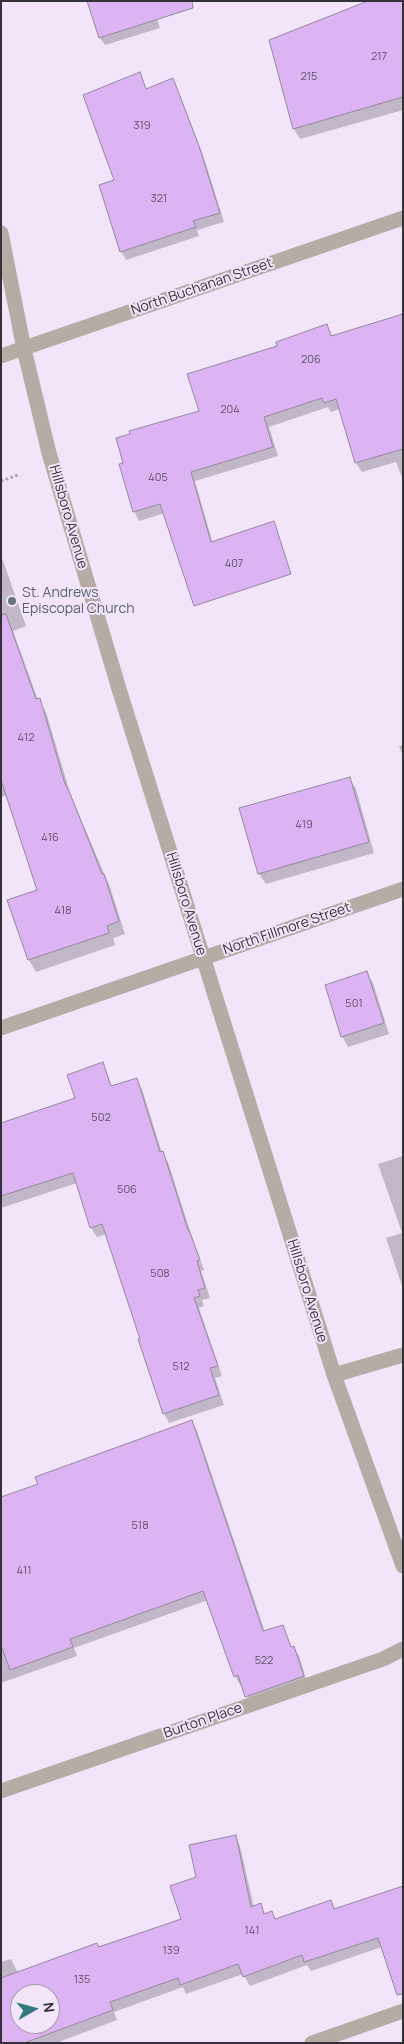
<!DOCTYPE html>
<html>
<head>
<meta charset="utf-8">
<style>
	body { margin:0 }
	#map { position:relative; width:404px; height:2044px; overflow:hidden; background:#f2e5fa; font-family:Manrope,sans-serif }
	canvas { display:block }
	.frame { position:absolute; inset:0; border:2px solid #343038; pointer-events:none }
	.north { position:absolute; left:10px; top:1984px; width:50px; height:50px; box-sizing:border-box; background:#f2e5fa; border:1px solid #a69dac; border-radius:50%; rotate:83deg; font-size:14px; font-weight:700; line-height:20px; text-align:center; color:#343038 }
	.north::after { content:''; display:block; margin:auto; width:18px; height:22px; background:#30797d; clip-path:polygon(50% 0,100% 100%,50% 72%,0 100%) }
</style>
</head>
<body>
<div id="map">
<canvas width="404" height="2044"></canvas>
<div class="frame"></div>
<div class="north">N</div>
</div>
<script>
const context = document.querySelector('canvas').getContext('2d');
context.lineJoin = 'round';
function fill(path, color) {
  context.fillStyle = color;
  context.fill(path, 'evenodd');
}
function toPath(rows) {
  const path = new Path2D();
  for (const r of rows) {
    path.moveTo(r[0], r[1]);
    for (let i = 2; i < r.length; i += 2) path.lineTo(r[i], r[i + 1]);
  }
  return path;
}
function trace(path, color, width, dash) {
  context.strokeStyle = color;
  context.lineWidth = width;
  context.lineCap = dash ? 'butt' : 'round';
  context.setLineDash(dash || []);
  context.stroke(path);
}
function label(font, color, halo, rows, align = 'center') {
  context.font = font + ' Manrope,sans-serif';
  context.lineWidth = 4;
  context.setLineDash([]);
  context.textBaseline = 'middle';
  context.strokeStyle = halo;
  context.fillStyle = color;
  for (const [text, x, y, turn = 0] of rows) {
    context.save();
    context.translate(x, y);
    context.rotate((+turn || 0) * Math.PI / 180);
    context.textAlign = isNaN(turn) ? turn : align;
    if (halo) context.strokeText(text, 0, 0);
    context.fillText(text, 0, 0);
    context.restore();
  }
}
fill(toPath([
	[88,1,151,1,160,28,105,45,100,38],
	[403,1,403,110,300,139,294,129,270,41],
	[139,74,147,90,172,80,177,88,203,155,224,222,197,230,199,236,126,260,121,251,115,181],
	[403,315,403,480,396,462,362,472,356,463,340,409,331,412,328,407,269,427,278,456,195,481,219,565,165,513,139,521,134,511,124,463,200,411,279,347,327,326,333,337],
	[1,555,26,626,13,631,38,700,46,712,71,796,110,887,125,934,113,938,115,945,36,972,29,960,9,900,39,890,7,795,1,797],
	[403,745,403,756,399,746],
	[349,778,356,789,374,853,266,884,259,874],
	[367,973,373,983,389,1034,348,1047,342,1036],
	[102,1064,112,1087,136,1079,142,1089,162,1153,168,1162,191,1234,204,1270,201,1271,210,1298,202,1300,204,1306,199,1308,222,1376,215,1378,224,1405,169,1423,164,1413,142,1340,106,1234,97,1237,91,1228,77,1183,1,1208,1,1124,77,1099],
	[403,1156,403,1289,386,1238,402,1233,378,1164],
	[192,1422,197,1431,265,1632,282,1626,292,1648,294,1648,299,1656,308,1685,251,1705,242,1684,240,1685,235,1676,208,1600,74,1648,77,1656,1,1683,1,1498,39,1485],
	[235,1836,240,1846,254,1907,260,1905,266,1915,276,1920,331,1901,336,1910,403,1887,382,1947,311,1971,307,1965,250,1986,243,1974,186,1994,183,1987,114,2012,117,2020,56,2043,1,2043,1,1962,11,1959,18,1973,182,1919,198,1878],
	[20,1994,50,1994,50,2024,20,2024]
]), '#0003');
const building = toPath([
	[87,1,192,1,193,8,99,38,87,1],
	[368,1,403,1,403,97,293,129,269,40,368,1],
	[140,72,146,89,173,78,199,146,220,213,193,221,196,227,120,252,99,185,114,180,83,95,140,72],
	[403,314,403,449,355,463,336,399,324,403,322,398,264,417,273,447,191,472,211,542,274,521,291,574,194,606,160,504,133,512,119,464,123,463,116,438,130,434,129,431,199,411,187,374,277,346,276,342,327,324,331,336,403,314],
	[6,614,36,699,40,698,65,784,69,791,102,874,104,874,119,921,107,926,109,933,28,960,7,900,37,890,1,780,1,615,6,614],
	[350,777,369,842,258,874,239,808,350,777],
	[367,971,384,1023,341,1037,325,985,367,971],
	[103,1062,111,1086,137,1078,160,1152,163,1151,188,1230,189,1230,200,1260,197,1261,205,1288,198,1290,200,1296,194,1298,218,1366,210,1368,219,1395,163,1414,138,1339,140,1339,102,1224,90,1228,73,1173,1,1196,1,1123,75,1098,67,1075,103,1062],
	[192,1420,263,1631,283,1625,291,1647,294,1646,304,1676,245,1697,238,1675,234,1677,203,1591,70,1639,73,1647,10,1670,1,1645,1,1497,38,1484,35,1477,192,1420],
	[236,1835,251,1907,261,1903,264,1914,272,1911,275,1919,331,1900,334,1909,403,1886,403,1994,397,1995,378,1938,304,1962,302,1955,243,1977,238,1964,180,1985,178,1978,110,2002,113,2010,24,2043,1,2043,1,1978,97,1943,99,1947,181,1919,170,1886,196,1877,189,1845,236,1835],
	[20,1994,50,1994,50,2024,20,2024,20,1994]
]);
fill(building, '#dcb4f4');
trace(building, '#94889b', 1);
trace(toPath([
	[1,481,18,475]
]), '#aea4b5', 3, [2.5, 2.5]);
trace(toPath([
	[1,356,403,218],
	[1,1028,403,889],
	[334,1375,403,1355],
	[1,1791,383,1659,403,1649],
	[312,2043,403,2011]
]), '#b5aca6', 15);
trace(toPath([
	[1,233,24,349,49,453,119,689,334,1375,403,1566]
]), '#b5aca6', 15);
for (const [x, y, r, color] of [
	[12,601,5,"#6b7280"]
]) {
  const dot = new Path2D();
  dot.arc(x, y, r, 0, 2 * Math.PI);
  context.fillStyle = color;
  context.fill(dot);
  trace(dot, '#f2e5fa', 2);
}
label('11px', '#5e5167', null, [
	["217",379,57],
	["215",309,77],
	["319",142,126],
	["321",159,199],
	["206",311,360],
	["204",230,410],
	["405",158,478],
	["407",234,564],
	["412",26,738],
	["419",304,825],
	["416",50,838],
	["418",63,911],
	["501",354,1004],
	["502",101,1118],
	["506",127,1190],
	["508",160,1274],
	["512",181,1367],
	["518",140,1526],
	["411",24,1571],
	["522",264,1661],
	["141",252,1931],
	["139",171,1951],
	["135",82,1980]
]);
label('14px', '#343038', '#f2e5fa', [
	["North Buchanan Street",202,287,-19],
	["Hillsboro Avenue",68,517,74],
	["Hillsboro Avenue",186,904,73],
	["North Fillmore Street",287,929,-19],
	["Hillsboro Avenue",307,1291,73],
	["Burton Place",203,1721,-19]
]);
label('14px', '#5b616d', '#f2e5fa', [
	["St. Andrews",22,593],
	["Episcopal Church",22,609]
], 'left');
</script>
</body>
</html>
